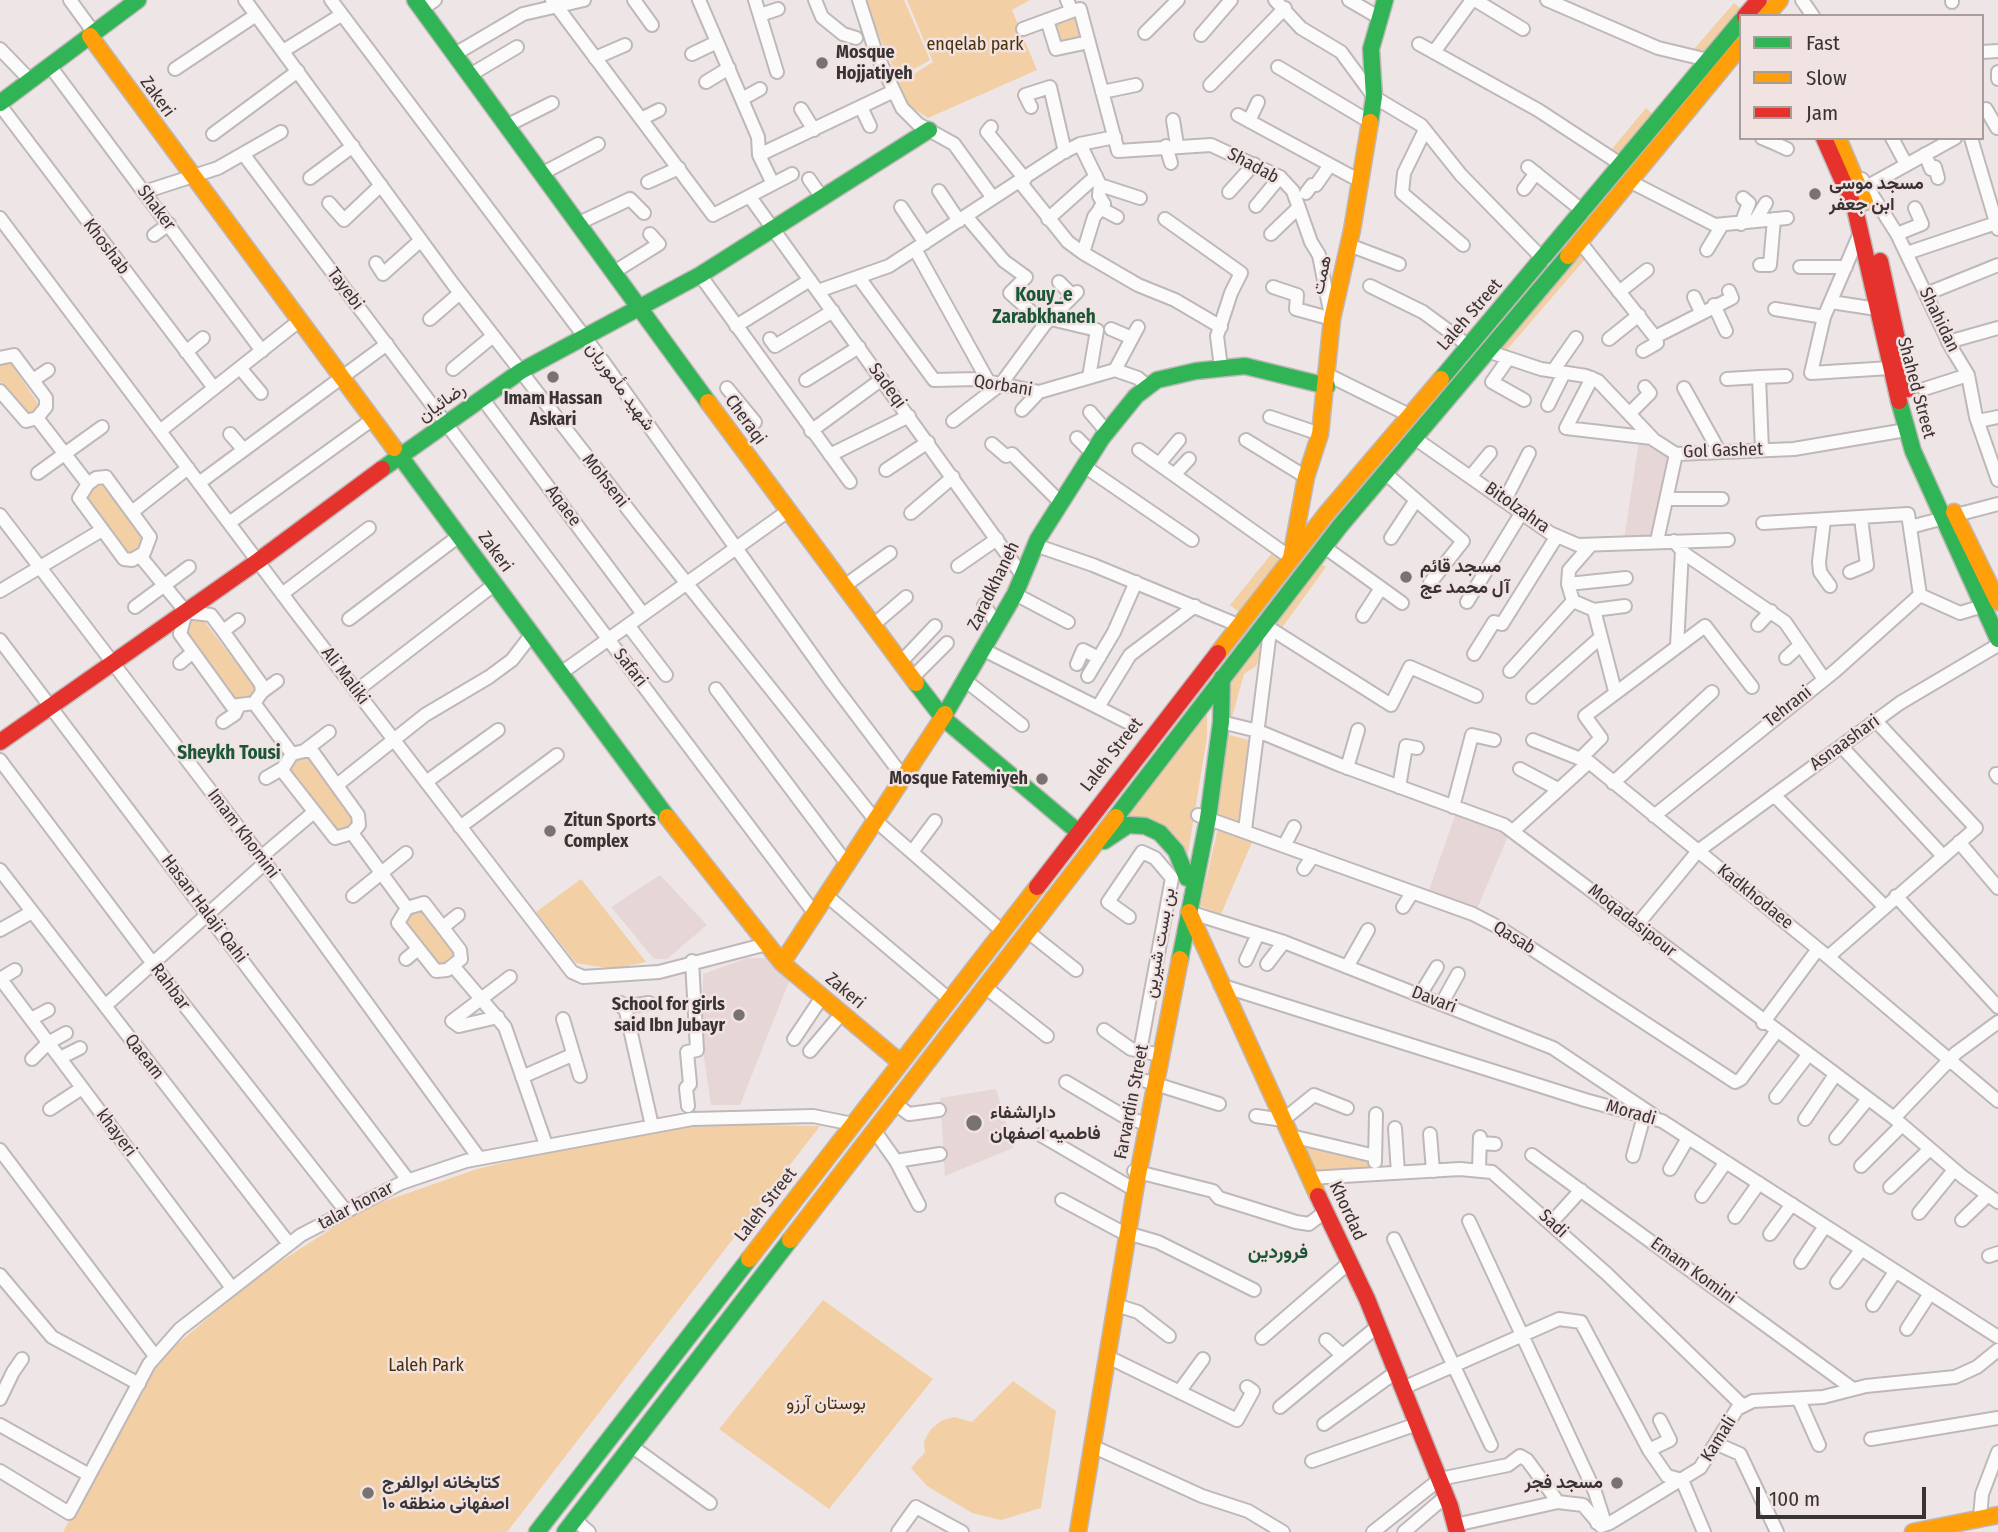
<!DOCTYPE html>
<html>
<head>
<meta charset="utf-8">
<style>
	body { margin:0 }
	#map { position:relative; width:1998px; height:1532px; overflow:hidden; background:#eee6e6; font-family:"Fira Sans Condensed",sans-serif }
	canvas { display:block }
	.legend { position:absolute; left:1739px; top:14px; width:245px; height:126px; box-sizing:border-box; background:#f2e3e3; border:2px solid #a89d9d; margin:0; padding:9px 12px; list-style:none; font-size:21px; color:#393333 }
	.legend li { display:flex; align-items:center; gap:14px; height:35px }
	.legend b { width:35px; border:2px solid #a89d9d }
	.scale { position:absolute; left:1756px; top:1487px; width:170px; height:32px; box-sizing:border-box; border:4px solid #393333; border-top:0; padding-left:9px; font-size:21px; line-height:24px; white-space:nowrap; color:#393333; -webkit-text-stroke:5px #f2e3e3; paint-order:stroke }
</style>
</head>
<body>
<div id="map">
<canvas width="1998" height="1532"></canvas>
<ul class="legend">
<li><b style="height:9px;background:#30b455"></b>Fast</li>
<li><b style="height:9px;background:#ff9f0a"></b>Slow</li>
<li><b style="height:9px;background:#e5322d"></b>Jam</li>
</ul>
<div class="scale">100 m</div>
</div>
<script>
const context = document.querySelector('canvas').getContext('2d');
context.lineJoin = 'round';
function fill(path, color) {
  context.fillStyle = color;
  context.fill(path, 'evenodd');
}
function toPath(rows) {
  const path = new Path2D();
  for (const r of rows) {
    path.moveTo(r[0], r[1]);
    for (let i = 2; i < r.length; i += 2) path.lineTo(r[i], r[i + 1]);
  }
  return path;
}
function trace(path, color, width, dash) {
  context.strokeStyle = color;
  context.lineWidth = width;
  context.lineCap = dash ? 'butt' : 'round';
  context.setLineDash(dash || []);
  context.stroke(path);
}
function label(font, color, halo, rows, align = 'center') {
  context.font = font + ' "Fira Sans Condensed",Vazirmatn,sans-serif';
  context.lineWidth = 5;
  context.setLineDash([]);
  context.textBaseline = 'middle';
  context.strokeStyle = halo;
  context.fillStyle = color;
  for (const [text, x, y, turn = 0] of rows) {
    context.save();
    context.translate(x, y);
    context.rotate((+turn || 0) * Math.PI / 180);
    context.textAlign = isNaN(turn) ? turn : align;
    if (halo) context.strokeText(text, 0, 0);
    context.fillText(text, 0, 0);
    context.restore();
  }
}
fill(toPath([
	[1639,441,1670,459,1650,538,1624,540],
	[1456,813,1508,836,1477,909,1429,890],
	[660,875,707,925,667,959,654,959,611,907],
	[747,958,769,958,790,979,740,1105,711,1105,703,1051,703,974],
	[996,1089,1013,1148,945,1176,940,1098]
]), '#e6d6d6');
fill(toPath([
	[867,0,904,0,930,60,898,78,872,20],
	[907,0,1030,0,1012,10,1037,70,928,118,908,105,899,83,933,62],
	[1734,3,1744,11,1706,54,1694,49],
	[1077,13,1085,39,1058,46,1052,21],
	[1646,108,1654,115,1620,157,1611,150],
	[1580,250,1586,258,1505,352,1495,349],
	[8,359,41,408,27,417,0,381,0,366],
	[104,482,145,541,142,548,128,556,85,496],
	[1273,552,1282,560,1240,613,1230,605],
	[1317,561,1326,567,1281,629,1272,623],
	[201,617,257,690,256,695,235,702,186,632,190,621],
	[1265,640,1256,666,1244,674,1232,717,1223,714,1227,680],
	[1207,712,1207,737,1187,859,1178,843,1116,827],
	[1226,734,1252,741,1242,823,1216,813],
	[309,756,354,819,344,830,337,831,290,772,295,761],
	[1218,828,1253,840,1221,914,1200,906],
	[581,879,646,962,613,969,576,963,536,912],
	[421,908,455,952,446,964,440,966,405,921,408,914],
	[694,1124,820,1126,507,1532,63,1532,155,1363,255,1278,362,1209,477,1169,578,1145],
	[1303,1143,1370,1158,1370,1171,1313,1173],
	[823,1300,933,1379,829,1509,719,1429],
	[1013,1381,1056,1411,1041,1508,1001,1520,972,1513,927,1486,911,1468,925,1452,924,1441,931,1429,941,1421,954,1417,972,1422]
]), '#f2cfa5');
const street = toPath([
	[70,0,94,33],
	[245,0,453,284,641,526,876,821,1001,930],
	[331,0,602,360,833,684,904,778],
	[552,0,713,215,792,174],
	[634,0,652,25],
	[699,0,758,137,759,155,772,182],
	[755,0,777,72],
	[815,0,822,17,843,34,856,38],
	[859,0,876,53,902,108,918,124,954,144,993,198],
	[1067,0,1072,11,1080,9,1118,151,1211,145,1280,177,1293,191,1311,242,1319,255,1331,316],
	[1275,0,1301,28,1341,52,1374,97,1421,125,1461,175,1544,260],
	[1349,0,1380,18],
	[1475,0,1523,29],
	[1547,0,1658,48,1708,60],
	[1802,0,1813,16],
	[1952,0,1952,2],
	[422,9,435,0],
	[760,15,778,9],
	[1047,20,1056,49,1089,42],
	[1023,29,1072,11],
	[1145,33,1178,0],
	[1201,35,1231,0],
	[1419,44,1538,110,1622,165],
	[0,49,30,80],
	[283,51,341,15],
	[1434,52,1472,0],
	[1982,52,1998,51],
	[455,54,523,14,584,0],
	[692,54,717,42],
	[595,58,625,45],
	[50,66,262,351],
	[1278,67,1370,122],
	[175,69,256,15],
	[1998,72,1998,79],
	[470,75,517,47],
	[706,82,729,68],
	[1210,85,1285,8],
	[1102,92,1136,85],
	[742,99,760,89],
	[0,105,214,388],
	[861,107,870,126],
	[1031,107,1025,95,1050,87,1065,152],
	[801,109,814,130],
	[1986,109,1997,128],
	[1238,115,1360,181],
	[641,119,659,110],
	[1173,120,1177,145],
	[1249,121,1258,102],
	[508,125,552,103],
	[991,127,987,132,1025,179],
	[1425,130,1404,173,1402,193,1463,245],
	[213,134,298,71],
	[1762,138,1774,143,1776,138],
	[1892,138,1906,164],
	[1971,138,1998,229],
	[1774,143,1787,149],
	[1080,144,1100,185,1099,196,1104,204,1094,217,1083,253],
	[1166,146,1171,163],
	[1925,154,1931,169,1935,167,1938,178],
	[244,155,815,914],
	[759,155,894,91],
	[1528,167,1584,212],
	[543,173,598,144],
	[310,178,353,146],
	[809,179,823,199],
	[1862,179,1897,234,1951,347,1968,375,1976,417,1998,480],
	[648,182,679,168],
	[1020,182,1068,242,1083,253,1138,285,1175,300,1221,327],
	[1631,182,1715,225,1787,218],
	[1100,185,1140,198],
	[1868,186,1955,138],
	[1524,189,1536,173],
	[939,191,959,221],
	[144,192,218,168,281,132],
	[1229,192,1254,164],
	[1306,193,1312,185,1316,185,1330,165],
	[750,197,1022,575],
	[329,203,344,220,381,185],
	[1256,206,1280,177],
	[901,207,925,243],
	[1100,208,1117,217],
	[966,216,1004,261,1026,277,1010,293,1045,324],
	[0,218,295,611,572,972,583,977,659,972,767,944],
	[1048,219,1096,176],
	[1165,219,1241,273,1231,293,1217,336,1221,368],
	[1755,221,1766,203],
	[579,223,630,199,644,213],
	[1741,224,1749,203,1743,198],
	[1860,233,1824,317,1811,373,1890,368],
	[1271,234,1298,208],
	[1897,234,1922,224,1915,208],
	[154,235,169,224],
	[1580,242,1655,337,1732,298,1729,291],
	[1349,245,1399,264],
	[915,249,988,381],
	[1707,250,1722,225],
	[1907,253,1996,223],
	[376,263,383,274,421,240],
	[1760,265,1770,265,1774,219],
	[1800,267,1846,267],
	[614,272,659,244,650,234],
	[700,275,850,482],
	[860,279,934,380,977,379,1039,392,1115,370,1138,378,1148,387],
	[1059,282,1072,295],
	[1370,286,1423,312,1469,346],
	[1273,287,1297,295,1296,309,1332,319],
	[818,291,889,266,1062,153,1080,144,1115,137],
	[1619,292,1647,270],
	[1926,294,1998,265],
	[1694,297,1701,312],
	[1831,302,1877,309],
	[1714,305,1726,331],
	[1775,309,1824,317],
	[430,319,460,293],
	[1051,319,1097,330,1089,377],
	[736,326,810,280],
	[1111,329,1132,338],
	[770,339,775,346,833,311],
	[1609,339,1639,315],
	[1948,342,1998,328],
	[1487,351,1541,369,1586,376,1598,381,1654,440,1676,454,1794,449,1906,430],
	[1643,351,1657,343,1655,337],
	[186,352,203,338],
	[0,358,14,355,46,398,46,407,37,418,26,421,0,391],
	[1508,359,1492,382,1524,400],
	[240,368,261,393],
	[453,369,493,336],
	[1115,370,1138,327],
	[1553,371,1576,338],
	[1328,375,1411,416],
	[1759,377,1786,376],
	[1592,378,1566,428,1652,438],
	[1727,379,1759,377,1762,450],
	[33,380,48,370],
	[806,380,859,347],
	[727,388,755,422],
	[1684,388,1719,451],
	[1924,389,1968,375],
	[482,398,643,614],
	[1548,405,1564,373],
	[1022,410,1039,392],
	[1090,412,1107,432],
	[1630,413,1650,393,1645,387],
	[1270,417,1320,434],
	[37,418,88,484],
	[953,421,1001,384,1045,324,1077,292],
	[1978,421,1998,417],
	[160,431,299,321],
	[811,431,882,379],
	[230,434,243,449],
	[1413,437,1550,533,1578,545,1728,540],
	[1077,438,1092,453],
	[1246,440,1306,477],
	[992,444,1006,456,1012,454,1061,503],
	[1139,450,1291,558],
	[830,455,909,416],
	[1159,464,1179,440],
	[1084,466,1192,540],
	[886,470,928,442],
	[1384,472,1463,541,1430,583],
	[38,473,102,427],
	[1174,475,1189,459],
	[1471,476,1490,453],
	[106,477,150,537,144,553,132,560,124,559,79,498,88,484,96,478,106,477],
	[199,483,387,344],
	[1667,499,1722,499],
	[1505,500,1529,453],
	[132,512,188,468],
	[911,513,953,477],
	[0,515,261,857,479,1158],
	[1824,520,1819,562,1820,572,1830,586],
	[229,523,373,419],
	[1763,523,1908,514,1920,595,1960,613,1983,606],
	[1910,527,1998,504],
	[1391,538,1416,500],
	[1657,541,1676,454],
	[1674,541,1685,554,1785,622,1824,679],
	[1035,545,1093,565,1238,625],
	[1323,546,1402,603],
	[1590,546,1569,570,1568,584,1573,601,1594,610,1615,691],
	[140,556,186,612],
	[958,566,997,539],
	[1850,572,1867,565,1861,518],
	[1568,584,1626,578],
	[843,587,890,553],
	[0,591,102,530],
	[282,594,369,528],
	[1015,594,1068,622],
	[1467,602,1522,512],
	[984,605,998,626],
	[135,607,189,567],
	[1594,610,1625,606],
	[186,612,180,634,232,706,254,703],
	[186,612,211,615,223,631,261,684,262,692,254,703],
	[1363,616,1381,588],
	[349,619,459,536],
	[1263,624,1391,705,1410,667,1476,696],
	[628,625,666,675],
	[1758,625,1771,611],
	[872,626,906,597],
	[223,631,238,620],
	[0,640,408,1180],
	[1677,646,1682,550],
	[984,650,1131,724],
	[1474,654,1494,622,1502,624,1557,536],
	[1786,658,1799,646],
	[180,663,193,652],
	[900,663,935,626],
	[1077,664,1083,650,1099,658],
	[1510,671,1573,601],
	[561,673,788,511],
	[1088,676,1114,632,1136,582],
	[912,678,947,643],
	[966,681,1022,725],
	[716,689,848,865],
	[356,691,495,584],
	[262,692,277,681],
	[1533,697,1601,637],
	[254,703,292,754],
	[1098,707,1130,655,1195,606],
	[223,722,235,714,238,707],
	[1221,722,1258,731,1340,765,1504,825,1894,1118,1963,1177,1998,1202],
	[1533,740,1588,762],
	[1841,746,1943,856],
	[304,751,312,751,358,815,359,825,352,833,335,838,284,773,283,768,292,754,304,751],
	[304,751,329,732],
	[1580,759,1601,738,1585,716,1705,626,1752,687],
	[0,760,181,1001,345,1210],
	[1347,768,1358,730],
	[1520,769,1558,789],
	[1996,774,1998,777],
	[266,778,283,768],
	[426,782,498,730],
	[1613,783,1712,692],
	[337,785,425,715,489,677,512,660,532,634],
	[1399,787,1406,746,1417,748],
	[1774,795,1884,906],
	[1453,807,1472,735,1494,740],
	[1198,815,1473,914,1500,928,1735,1082,1741,1079,1776,1032],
	[1654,816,1835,671,1920,595],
	[460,827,557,755],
	[1245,830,1269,639,1263,624],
	[1513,831,1589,762,1828,957,1998,1101],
	[352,833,407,908],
	[1959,842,1998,888],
	[1284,846,1294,827],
	[912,852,935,821],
	[261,857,314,812],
	[1304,869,1313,856],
	[0,870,289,1244],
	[353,896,406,853],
	[827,896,949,999],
	[1896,896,1998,1007],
	[424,903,460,950,461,959,447,970,436,971,398,923,407,908,424,903],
	[1403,907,1412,893],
	[1189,912,1284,942,1553,1048,1653,1115],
	[1129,917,1108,902,1142,852,1155,858,1172,878,1140,1051],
	[1637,925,1698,851,1900,703,1998,645],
	[443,927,458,915],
	[0,930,32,912],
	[1027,931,1076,970],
	[1828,957,1976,828,1876,721],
	[406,959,418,949],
	[1246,960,1258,934],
	[1267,964,1284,942],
	[454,967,505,1027,546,1145],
	[1347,967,1368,930],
	[0,978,232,1288],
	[0,979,15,970],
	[1220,985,1585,1100,1662,1121,1998,1337],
	[985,987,1047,1036],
	[1420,995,1437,967],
	[621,1003,622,1007,649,1003],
	[1442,1003,1458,974],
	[105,1006,265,863],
	[625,1007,652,1126],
	[498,1017,459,1026,452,1021,510,977],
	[31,1019,48,1010],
	[563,1019,580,1076],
	[1763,1023,1818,949],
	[1104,1030,1131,1049,1161,1055],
	[794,1039,822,997],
	[810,1051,842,1013],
	[60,1058,80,1048],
	[32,1059,48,1043,66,1033],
	[522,1077,572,1055],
	[1146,1081,1219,1104],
	[1066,1082,1125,1117,1147,1124],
	[1776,1097,1808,1055],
	[894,1103,909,1114,939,1110],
	[688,1106,686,1088,690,1084,687,1052,697,1050,692,961],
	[50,1109,82,1088],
	[1256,1116,1283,1120,1314,1095,1347,1108],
	[1894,1118,1956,1053,1998,1022],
	[1805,1119,1835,1075],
	[1395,1128,1398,1173],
	[874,1130,896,1161,940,1154],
	[1430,1134,1433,1171],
	[1041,1135,1135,1190],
	[1291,1136,1375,1156],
	[1836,1138,1868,1099],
	[1480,1143,1495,1144],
	[0,1150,155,1356],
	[1532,1155,1853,1389],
	[1633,1156,1644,1116],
	[896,1161,919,1205],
	[1375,1162,1376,1114],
	[1861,1166,1902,1125],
	[1670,1169,1688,1138],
	[1479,1170,1480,1137],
	[1134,1171,1213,1191,1219,1198,1296,1222,1309,1224,1326,1211],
	[1310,1178,1460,1169,1492,1172,1607,1274,1743,1406],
	[1890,1187,1930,1149],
	[1702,1196,1726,1162],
	[1062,1200,1120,1231,1158,1242,1254,1290],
	[1919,1213,1954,1170],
	[1735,1217,1759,1183],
	[1962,1220,1988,1195],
	[1469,1221,1595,1492,1603,1517,1597,1523],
	[1551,1223,1581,1190],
	[1770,1234,1792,1204],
	[1394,1239,1491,1445],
	[1989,1256,1998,1253],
	[1801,1262,1825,1226],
	[0,1275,52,1337,139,1384],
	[1837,1282,1861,1250],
	[1116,1305,1138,1312,1169,1336],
	[1873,1305,1895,1272],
	[1907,1329,1929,1295],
	[1262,1338,1350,1262],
	[1326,1340,1342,1355],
	[1106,1356,1237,1420,1253,1391,1247,1387],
	[1403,1388,1559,1319,1581,1322,1649,1450,1667,1476,1682,1480,1704,1532],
	[1179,1392,1203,1359],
	[0,1399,13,1372,22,1359],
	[1799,1400,1819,1445],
	[1280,1407,1378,1326],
	[1324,1424,1396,1372],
	[0,1425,89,1475],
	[1871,1439,1998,1418],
	[1717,1444,1740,1454,1777,1532],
	[630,1445,710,1503],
	[1092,1446,1202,1496,1248,1511,1283,1532],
	[1649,1450,1670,1440,1660,1420],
	[1312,1461,1417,1424],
	[0,1471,69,1513,149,1364,180,1329,301,1235,401,1183,466,1161,692,1119,813,1116,853,1124],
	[1980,1518,1982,1494,1998,1452],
	[574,1519,589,1532],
	[1455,1525,1558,1502],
	[898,1532,916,1507,962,1532],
	[1373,1532,1440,1479,1508,1465,1520,1456,1527,1460,1558,1502,1583,1505,1601,1526,1610,1523,1700,1468,1737,1409,1753,1401,1823,1397,1866,1386,1955,1377,1977,1367,1998,1350],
	[1404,1532,1446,1496]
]);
const fast = toPath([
	[415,0,708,402],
	[0,103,138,0],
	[1370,122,1374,97,1371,49,1385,0],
	[1441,379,1741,21],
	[1899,401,1913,451,1998,639],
	[394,448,667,817],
	[382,469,521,371,700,275,929,130],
	[916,683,943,718,1077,831],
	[945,714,1015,594,1038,539,1102,438,1136,396,1157,380,1196,371,1245,366,1327,386],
	[1116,817,1340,526,1568,256],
	[1104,841,1128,825,1145,826,1160,833,1176,851,1187,878],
	[1180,959,1208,818,1221,722,1222,678],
	[537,1532,749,1259],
	[565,1532,790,1240]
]);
const slow = toPath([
	[1766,16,1780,0],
	[90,36,394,448],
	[1838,138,1865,202],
	[1568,256,1741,46],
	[708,402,916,683],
	[1954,512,1998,602],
	[1291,558,1306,477,1320,434,1332,319,1352,230,1370,122],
	[1218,653,1326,514,1441,379],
	[667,817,782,963,901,1063],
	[1189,912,1318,1196],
	[782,963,945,714],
	[790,1240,1116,817],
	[749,1259,1037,887],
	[1078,1532,1135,1190,1180,959],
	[1913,1532,1998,1515]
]);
const jam = toPath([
	[1745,16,1759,0],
	[1824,138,1855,209,1899,401],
	[1880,261,1908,389],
	[0,742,258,561,382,469],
	[1037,887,1218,653],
	[1318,1196,1367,1299,1450,1506,1457,1532]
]);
trace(street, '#bfb8b8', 16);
trace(fast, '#bfb8b8', 19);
trace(slow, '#bfb8b8', 19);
trace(jam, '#bfb8b8', 19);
trace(street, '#fcfbfb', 12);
trace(fast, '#30b455', 16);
trace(slow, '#ff9f0a', 16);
trace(jam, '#e5322d', 16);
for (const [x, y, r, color] of [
	[822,63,7,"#787272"],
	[1815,194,7,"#787272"],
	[553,377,7,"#787272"],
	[1406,577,7,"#787272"],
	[1042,779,7,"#787272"],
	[550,831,7,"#787272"],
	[739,1015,7,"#787272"],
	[974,1123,9,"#787272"],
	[1617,1483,7,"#787272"],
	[368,1493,7,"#787272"]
]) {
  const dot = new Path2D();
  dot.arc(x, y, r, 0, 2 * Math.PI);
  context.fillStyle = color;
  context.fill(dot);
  trace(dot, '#f2e3e3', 2.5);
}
label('18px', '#493009', '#f2e3e3', [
	["enqelab park",975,45],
	["Laleh Park",426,1366],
	["بوستان آرزو",826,1404]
]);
label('bold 18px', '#393333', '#f2e3e3', [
	["Mosque",836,53],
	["Hojjatiyeh",836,74],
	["مسجد موسی",1829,184],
	["ابن جعفر",1829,205],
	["Imam Hassan",553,399,"center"],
	["Askari",553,420,"center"],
	["مسجد قائم",1420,567],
	["آل محمد عج",1420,588],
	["Mosque Fatemiyeh",1028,779,"right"],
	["Zitun Sports",564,821],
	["Complex",564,842],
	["School for girls",725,1005,"right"],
	["said Ibn Jubayr",725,1026,"right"],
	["دارالشفاء",990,1113],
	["فاطمیه اصفهان",990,1134],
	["کتابخانه ابوالفرج",382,1483],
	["اصفهانی منطقه ۱۰",382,1504],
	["مسجد فجر",1603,1483,"right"]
], 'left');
label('18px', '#393333', '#f2e3e3', [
	["Zakeri",157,97,54],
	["Shadab",1253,166,28],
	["Shaker",156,208,53],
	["Khoshab",106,247,53],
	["همت",1322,275,-77],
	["Tayebi",345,289,53],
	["Laleh Street",1470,315,-49],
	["Shahidan",1939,320,64],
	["Sadeqi",887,386,54],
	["Qorbani",1003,386,9],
	["شهید مأموریان",620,387,54],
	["Shahed Street",1916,388,75],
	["رضائیان",442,403,-35],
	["Cheraqi",745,420,54],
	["Gol Gashet",1723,451,-2],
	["Mohseni",605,481,52],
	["Aqaee",563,506,53],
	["Bitolzahra",1517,508,35],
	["Zakeri",495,552,54],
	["Zaradkhaneh",994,586,-64],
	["Safari",630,668,52],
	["Ali Maliki",345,676,53],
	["Tehrani",1788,707,-38],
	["Asnaashari",1845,743,-36],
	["Laleh Street",1112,755,-52],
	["Imam Khomini",243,834,53],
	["Kadkhodaee",1755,897,39],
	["Hasan Halaji Qahi",204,909,53],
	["Moqadasipour",1632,921,38],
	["Qasab",1514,938,32],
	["بن بست شیرین",1160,943,-80],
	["Rahbar",170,987,53],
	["Zakeri",845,991,40],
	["Davari",1434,1000,21],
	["Qaeam",144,1057,52],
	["Farvardin Street",1132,1102,-79],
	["Moradi",1631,1113,16],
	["khayeri",116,1133,53],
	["Laleh Street",766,1205,-52],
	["talar honar",356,1206,-28],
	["Khordad",1347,1211,65],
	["Sadi",1553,1224,43],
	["Emam Komini",1693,1271,36],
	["Kamali",1719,1439,-58]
]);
label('bold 19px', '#1b5638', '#f2e3e3', [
	["Kouy_e",1044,296],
	["Zarabkhaneh",1044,318],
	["Sheykh Tousi",229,754],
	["فروردین",1278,1253]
]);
</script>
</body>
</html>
